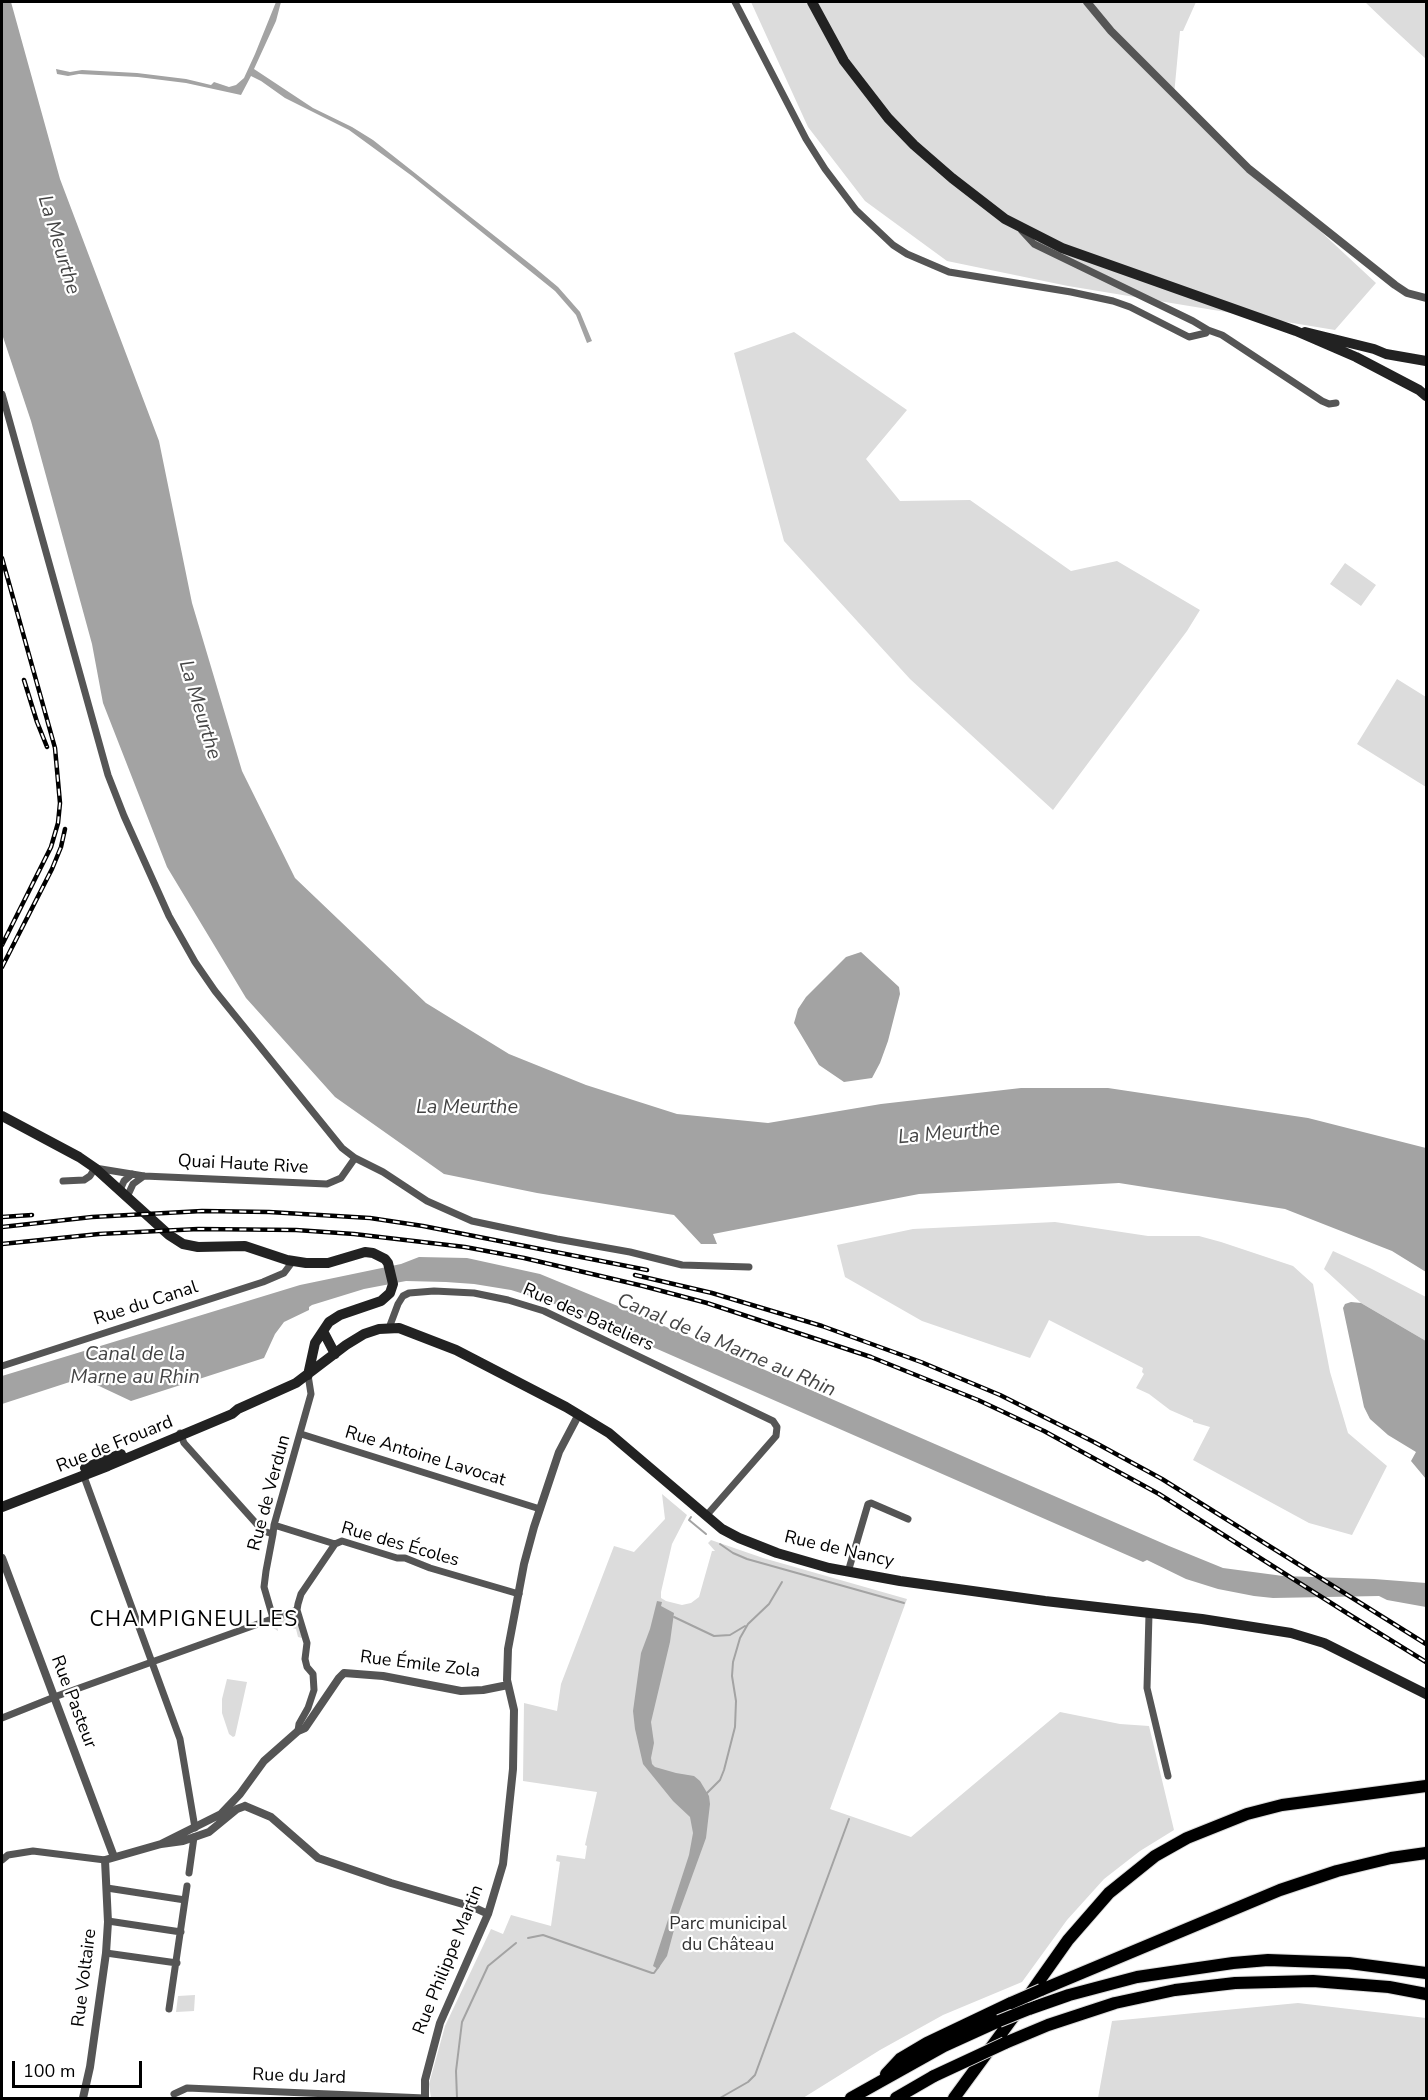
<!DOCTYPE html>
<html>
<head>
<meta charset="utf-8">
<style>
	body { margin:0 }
	#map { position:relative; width:1428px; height:2100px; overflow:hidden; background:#fff; font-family:"Nunito Sans",sans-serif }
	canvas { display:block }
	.frame { position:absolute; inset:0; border:3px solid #000; pointer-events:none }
	.scale { position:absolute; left:12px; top:2061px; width:130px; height:27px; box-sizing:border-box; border:3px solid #000; border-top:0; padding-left:8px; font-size:18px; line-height:21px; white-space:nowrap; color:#000; -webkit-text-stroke:4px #fff; paint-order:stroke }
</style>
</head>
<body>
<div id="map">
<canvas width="1428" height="2100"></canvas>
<div class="frame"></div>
<div class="scale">100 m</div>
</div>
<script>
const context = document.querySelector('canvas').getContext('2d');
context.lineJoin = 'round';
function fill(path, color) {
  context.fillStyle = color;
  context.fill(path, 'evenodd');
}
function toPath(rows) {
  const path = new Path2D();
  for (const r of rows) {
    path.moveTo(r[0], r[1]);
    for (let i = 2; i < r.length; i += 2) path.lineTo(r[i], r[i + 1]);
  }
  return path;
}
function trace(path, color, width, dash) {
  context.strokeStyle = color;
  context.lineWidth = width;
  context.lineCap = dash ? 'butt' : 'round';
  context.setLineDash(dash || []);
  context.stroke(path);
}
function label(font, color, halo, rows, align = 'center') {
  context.font = font + ' "Nunito Sans",sans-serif';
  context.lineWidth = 4.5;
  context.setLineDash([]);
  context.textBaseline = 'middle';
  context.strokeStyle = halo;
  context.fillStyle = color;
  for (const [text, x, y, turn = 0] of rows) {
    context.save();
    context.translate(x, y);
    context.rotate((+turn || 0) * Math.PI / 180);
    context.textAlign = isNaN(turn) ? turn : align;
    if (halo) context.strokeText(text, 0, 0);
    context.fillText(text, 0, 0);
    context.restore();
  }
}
fill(toPath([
	[751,2,1196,2,1183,31,1180,31,1174,95,1376,283,1335,330,1068,286,947,261,865,201,808,127],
	[1365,2,1426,2,1426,59,1388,24],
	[794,332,907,410,866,459,900,501,970,500,1071,571,1117,561,1200,610,1187,631,1053,810,910,679,784,541,734,353],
	[1345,563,1376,585,1361,606,1330,584],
	[1397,679,1426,697,1426,787,1357,744],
	[1055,1222,1148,1236,1199,1236,1221,1242,1293,1266,1313,1284,1330,1372,1348,1433,1387,1466,1352,1535,1309,1523,1193,1460,1210,1427,1193,1422,1193,1420,1170,1410,1149,1394,1136,1388,1144,1374,1142,1372,1143,1368,1049,1320,1030,1358,922,1321,845,1277,837,1245,913,1229],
	[1333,1251,1370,1268,1426,1297,1426,1341,1361,1303,1324,1269],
	[662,1494,687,1515,672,1544,661,1592,661,1598,666,1601,682,1605,691,1603,699,1597,712,1551,715,1551,708,1543,711,1540,763,1558,907,1599,830,1809,911,1837,1060,1712,1120,1724,1149,1726,1174,1830,1140,1851,1104,1879,1067,1920,1022,1982,943,2015,880,2050,803,2098,431,2098,429,2084,445,2026,491,1929,503,1934,511,1915,551,1926,560,1862,556,1861,557,1855,585,1859,587,1846,585,1845,597,1792,523,1781,524,1703,557,1711,561,1684,614,1546,634,1552,665,1519],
	[296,1617,302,1638,298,1637,296,1629,277,1624,278,1631,270,1626,271,1624,287,1618],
	[227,1679,247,1682,235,1736,233,1737,229,1734,222,1713,222,1699],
	[195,1995,194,2011,176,2012,178,1996],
	[1298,2003,1426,2018,1426,2098,1098,2098,1112,2021]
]), '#dcdcdc');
fill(toPath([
	[2,2,11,2,60,179,159,441,192,603,242,771,295,878,426,1003,509,1054,586,1085,677,1114,768,1123,881,1104,1021,1088,1108,1088,1308,1118,1426,1148,1426,1272,1392,1251,1285,1209,1119,1183,919,1194,713,1234,717,1244,701,1244,674,1215,537,1193,444,1174,335,1097,246,998,167,867,103,703,92,644,31,421,2,334],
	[276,2,281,2,276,21,254,69,313,108,352,127,373,140,534,267,558,287,580,312,592,341,587,343,576,315,555,291,412,176,349,130,285,98,261,81,251,76,241,95,186,83,138,77,79,74,68,76,57,74,56,69,70,72,82,70,137,73,186,79,211,85,214,82,229,87,236,85,244,78,255,54],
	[861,952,899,987,900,994,888,1041,880,1063,872,1078,844,1082,819,1065,794,1023,798,1009,806,997,846,957],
	[419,1257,467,1258,540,1274,625,1309,1169,1546,1223,1568,1283,1576,1374,1579,1426,1583,1426,1607,1387,1600,1379,1596,1273,1598,1254,1596,1218,1589,1186,1579,1147,1560,1143,1562,550,1302,511,1290,474,1284,446,1282,406,1281,364,1289,312,1305,309,1307,309,1310,284,1322,275,1334,264,1358,131,1401,82,1378,2,1404,2,1376,300,1285,401,1264],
	[1351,1302,1361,1303,1426,1341,1426,1479,1411,1461,1416,1452,1388,1435,1370,1419,1364,1407,1343,1308,1345,1304],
	[657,1601,662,1602,661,1606,674,1613,670,1642,651,1722,654,1743,651,1758,652,1764,655,1767,676,1773,694,1776,700,1781,709,1796,710,1804,706,1838,678,1915,667,1956,658,1969,653,1966,689,1855,693,1833,690,1817,673,1801,643,1764,635,1729,633,1711,641,1653,650,1629]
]), '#a3a3a3');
trace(toPath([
	[691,1517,689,1520,706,1534],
	[720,1544,733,1553,747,1559,904,1603],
	[674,1617,714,1636,730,1635,745,1626],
	[706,1794,720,1780,724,1770,735,1727,736,1701,732,1676,733,1662,740,1638,748,1624,769,1604,782,1582],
	[528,1938,543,1935,652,1973,654,1973,659,1966],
	[457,2098,456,2071,462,2022,488,1966,516,1943],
	[720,2098,748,2082,755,2075,849,1819]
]), '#a3a3a3', 2);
const motorway = toPath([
	[1041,1990,1280,1890,1337,1871,1391,1858,1426,1853],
	[1027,1998,1068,1940,1109,1893,1155,1856,1187,1838,1247,1814,1282,1805,1426,1786],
	[1029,2009,1069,1995,1137,1977,1233,1963,1268,1960,1349,1963,1426,1973],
	[1005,2043,1048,2025,1115,2003,1175,1990,1235,1983,1313,1981,1389,1987,1426,1994],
	[886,2074,900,2059,927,2043,1011,2003],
	[851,2098,944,2046,999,2021],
	[896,2098,934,2076],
	[954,2098,1017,2012]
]);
trace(motorway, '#dbdbdb', 14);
trace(toPath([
	[735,2,806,139,825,169,856,210,893,245,907,254,949,272,1071,292,1113,301,1130,307,1189,337,1206,333,1208,330,1222,335,1322,401,1329,404,1336,403],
	[1022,231,1034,244,1193,321,1208,330],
	[2,394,108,775,124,816,169,916,195,962,215,991,342,1148,355,1158,383,1172,427,1201,472,1221,557,1239,630,1252,682,1265,749,1267],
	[63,1181,84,1180,90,1176,95,1168,144,1176,327,1184,341,1178,355,1158],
	[120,1190,124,1181,132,1174],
	[127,1197,133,1184,144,1176],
	[389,1328,398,1304,403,1296,409,1293,434,1291,474,1293,508,1300,544,1311,773,1421,777,1427,776,1436,706,1516],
	[2,1366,263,1282,284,1273,293,1261],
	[180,1433,184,1443,263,1531,273,1534],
	[301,1434,540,1509],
	[83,1474,180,1739,195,1828],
	[274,1525,335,1544,342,1541,397,1558,405,1558,430,1568,519,1594],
	[848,1572,868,1504,871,1503,908,1519],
	[1149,1614,1147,1688,1168,1776],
	[273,1618,264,1587,266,1571,273,1534,274,1525,311,1394,308,1375],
	[2,1718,57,1696,297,1610],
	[298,1731,299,1724,308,1708,314,1690,313,1674,307,1667,305,1659,307,1643,297,1610,298,1604,301,1594,335,1544],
	[2,1860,8,1855,33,1851,105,1860],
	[189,1873,194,1837],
	[107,1888,185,1900],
	[108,1921,181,1932],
	[106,1953,177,1963],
	[169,2009,187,1886],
	[174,2094,187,2088,425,2098]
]), '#555', 7);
trace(toPath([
	[1087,2,1111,31,1249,169,1395,285,1407,293,1426,298],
	[2,1558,114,1857],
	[245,1806,271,1817,318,1858,391,1883,473,1907,488,1914],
	[161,1844,221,1814,240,1794,264,1761,298,1731,305,1728,339,1678,344,1673,383,1676,461,1691,483,1690,508,1685],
	[83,2098,90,2067,106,1953,108,1922,105,1860,161,1844,183,1841,209,1832,237,1809,245,1806],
	[425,2098,425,2080,440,2023,488,1914,503,1864,513,1769,514,1710,507,1680,508,1649,524,1564,534,1527,559,1452,579,1414]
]), '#555', 8);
trace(toPath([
	[812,2,844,61,888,118,914,145,952,178,1005,219,1062,248,1296,331,1356,357,1419,390,1426,396],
	[1305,332,1374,349,1386,354,1426,361],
	[2,1116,79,1157,95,1168,169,1235,183,1244,198,1247,245,1246,287,1260,306,1263,328,1263,365,1252,373,1253,385,1259,388,1263,393,1284,390,1293,381,1301,340,1315,329,1322,315,1343,308,1375],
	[323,1331,335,1354],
	[85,1468,121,1454],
	[2,1507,108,1466,232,1414,238,1409,296,1383,346,1345,364,1334,379,1329,399,1328,456,1350,566,1407,609,1433,722,1529,739,1538,777,1553,829,1568,900,1581,1045,1601,1202,1619,1291,1633,1324,1643,1426,1694]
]), '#222', 10);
trace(motorway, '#000', 12);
const rail = toPath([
	[2,558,55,748,60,803,58,823,51,847,2,945],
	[24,680,37,722,47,747],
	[2,967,52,869,61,847,65,829],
	[2,1217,32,1215],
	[2,1227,92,1217,202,1211,269,1212,370,1218,423,1226,647,1270],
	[2,1244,99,1234,198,1229,296,1230,354,1234,465,1247,524,1258,643,1286,707,1303,871,1357,978,1400,1044,1431,1159,1494,1350,1615,1426,1662],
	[635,1275,712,1293,822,1326,921,1362,1000,1395,1094,1442,1162,1479,1426,1644]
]);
trace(rail, '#000', 4.5);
trace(rail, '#fff', 2, [7]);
const motorwayBridge = toPath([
	[1011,2003,1041,1990],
	[999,2021,1029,2009],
	[934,2076,1005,2043]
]);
trace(motorwayBridge, '#dbdbdb', 14, []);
trace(motorwayBridge, '#000', 12);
label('18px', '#000', '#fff', [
	["Quai Haute Rive",243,1165,3],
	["Rue du Canal",146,1304,-18],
	["Rue des Bateliers",588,1318,24],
	["Rue de Frouard",115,1445,-22],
	["Rue Antoine Lavocat",425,1457,17],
	["Rue de Verdun",270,1493,-75],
	["Rue des Écoles",400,1545,16],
	["Rue de Nancy",839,1550,13],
	["Rue Émile Zola",420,1665,7],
	["Rue Pasteur",73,1702,69],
	["Rue Philippe Martin",449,1960,-68],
	["Rue Voltaire",85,1978,-83],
	["Rue du Jard",299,2077,2]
]);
label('18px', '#333', '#fff', [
	["Parc municipal",728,1925],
	["du Château",728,1946]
]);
label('italic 20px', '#444', '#fff', [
	["La Meurthe",58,245,73],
	["La Meurthe",199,710,73],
	["La Meurthe",467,1108],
	["La Meurthe",949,1134,-5],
	["Canal de la Marne au Rhin",726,1346,23],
	["Canal de la",135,1355],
	["Marne au Rhin",135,1378]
]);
context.letterSpacing = '1.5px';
label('21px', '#000', '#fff', [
	["CHAMPIGNEULLES",194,1621]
]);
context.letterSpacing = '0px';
</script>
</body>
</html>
